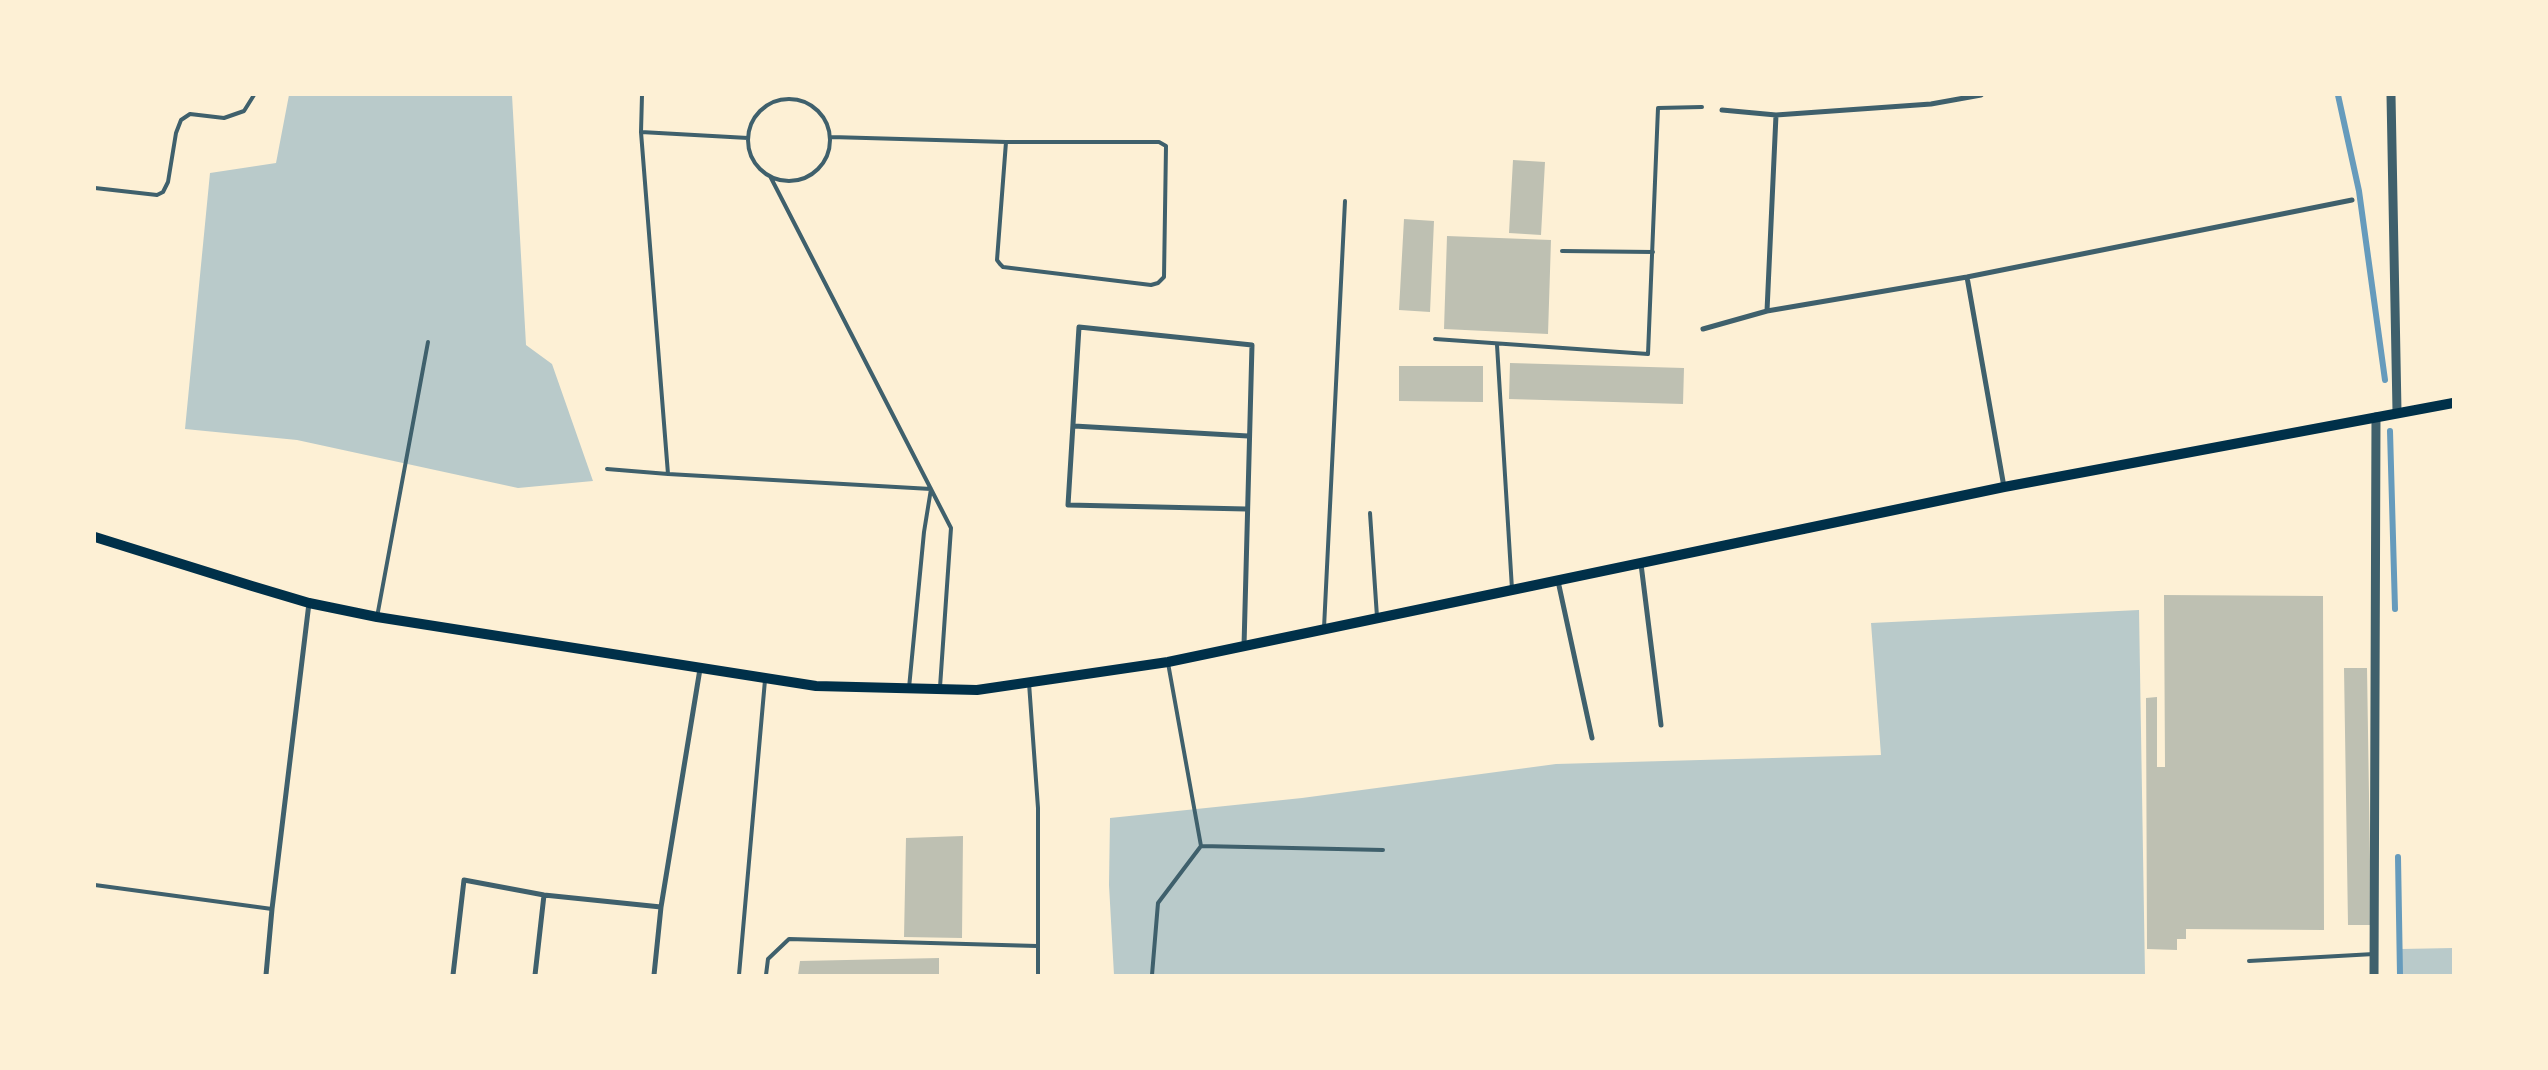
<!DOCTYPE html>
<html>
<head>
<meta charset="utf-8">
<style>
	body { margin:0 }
	#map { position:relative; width:2548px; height:1070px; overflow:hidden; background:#fdf0d5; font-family:"Nunito Sans",sans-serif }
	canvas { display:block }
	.frame { position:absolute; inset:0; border:96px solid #fdf0d5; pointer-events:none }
</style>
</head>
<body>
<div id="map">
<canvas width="2548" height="1070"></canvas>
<div class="frame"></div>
</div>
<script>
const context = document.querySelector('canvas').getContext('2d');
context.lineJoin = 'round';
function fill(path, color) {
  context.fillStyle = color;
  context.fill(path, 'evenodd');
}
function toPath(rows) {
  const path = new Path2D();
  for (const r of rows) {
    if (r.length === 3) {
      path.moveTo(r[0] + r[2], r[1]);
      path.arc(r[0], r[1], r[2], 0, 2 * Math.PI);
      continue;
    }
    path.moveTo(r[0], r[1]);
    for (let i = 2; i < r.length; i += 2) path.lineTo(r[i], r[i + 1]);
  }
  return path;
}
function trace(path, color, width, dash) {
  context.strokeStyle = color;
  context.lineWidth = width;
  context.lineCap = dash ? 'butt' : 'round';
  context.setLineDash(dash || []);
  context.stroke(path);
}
fill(toPath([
	[289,95,512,95,526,345,552,364,593,481,518,488,297,440,185,429,210,173,276,163],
	[2139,610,2145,975,1114,975,1109,885,1110,818,1302,798,1556,764,1881,755,1871,623],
	[2453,948,2453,975,2401,975,2401,949]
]), '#b9caca');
trace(toPath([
	[2338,95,2359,191,2385,380],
	[2390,431,2395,609],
	[2398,857,2400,975]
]), '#669bbc', 6);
fill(toPath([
	[1513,160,1545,162,1541,235,1509,233],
	[1404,219,1434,221,1430,312,1399,310],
	[1447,236,1551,240,1548,334,1444,329],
	[1510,363,1684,368,1683,404,1509,399],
	[1399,366,1483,366,1483,402,1399,401],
	[2164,595,2323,596,2324,930,2186,929,2186,939,2177,939,2177,950,2147,949,2146,698,2157,697,2157,767,2165,767],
	[2344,668,2367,668,2371,925,2348,925],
	[963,836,962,938,904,937,906,838],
	[939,958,939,975,798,975,800,961]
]), '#bec0b2');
trace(toPath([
	[789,140,41],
	[641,132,642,95],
	[831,137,1006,142,1159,142,1166,146,1164,277,1158,283,1151,285,1003,267,1000,264,997,260,1006,142],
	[748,138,641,132,668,474,931,489],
	[770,176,951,528,940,687],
	[95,188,157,195,163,192,168,182,176,133,181,120,190,114,224,118,244,111,254,95],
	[1562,251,1653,252],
	[1435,339,1648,354,1658,108,1702,107],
	[1497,345,1512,589],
	[607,469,668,474],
	[1370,513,1377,617],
	[377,617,428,342],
	[1324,628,1345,201],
	[1168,663,1201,846,1383,850],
	[1029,683,1038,808,1038,975],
	[909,688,924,532,931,489],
	[95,885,272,909],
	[2249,961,2374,954],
	[739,975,765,680],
	[766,975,768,959,789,939,1037,946],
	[1152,975,1158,903,1201,846]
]), '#3f606c', 4);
trace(toPath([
	[1722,110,1776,115,1931,104,1981,95],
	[1967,277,2004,487],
	[1767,311,1776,115],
	[1703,329,1767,311,1967,277,2352,200],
	[1074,426,1248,436],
	[1641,564,1661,725],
	[1558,581,1592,738],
	[1244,646,1252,345,1079,327,1068,505,1246,509],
	[266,975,272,909,309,603],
	[453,975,464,880,544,895,661,907],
	[535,975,544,895],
	[654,975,661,907,700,669]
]), '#3f606c', 5);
trace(toPath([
	[2391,95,2397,411],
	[2374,975,2376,417]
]), '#3f606c', 9);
trace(toPath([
	[95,537,252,586,309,603,377,617,816,686,977,690,1168,662,2004,487,2453,403]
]), '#003049', 10);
</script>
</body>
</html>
